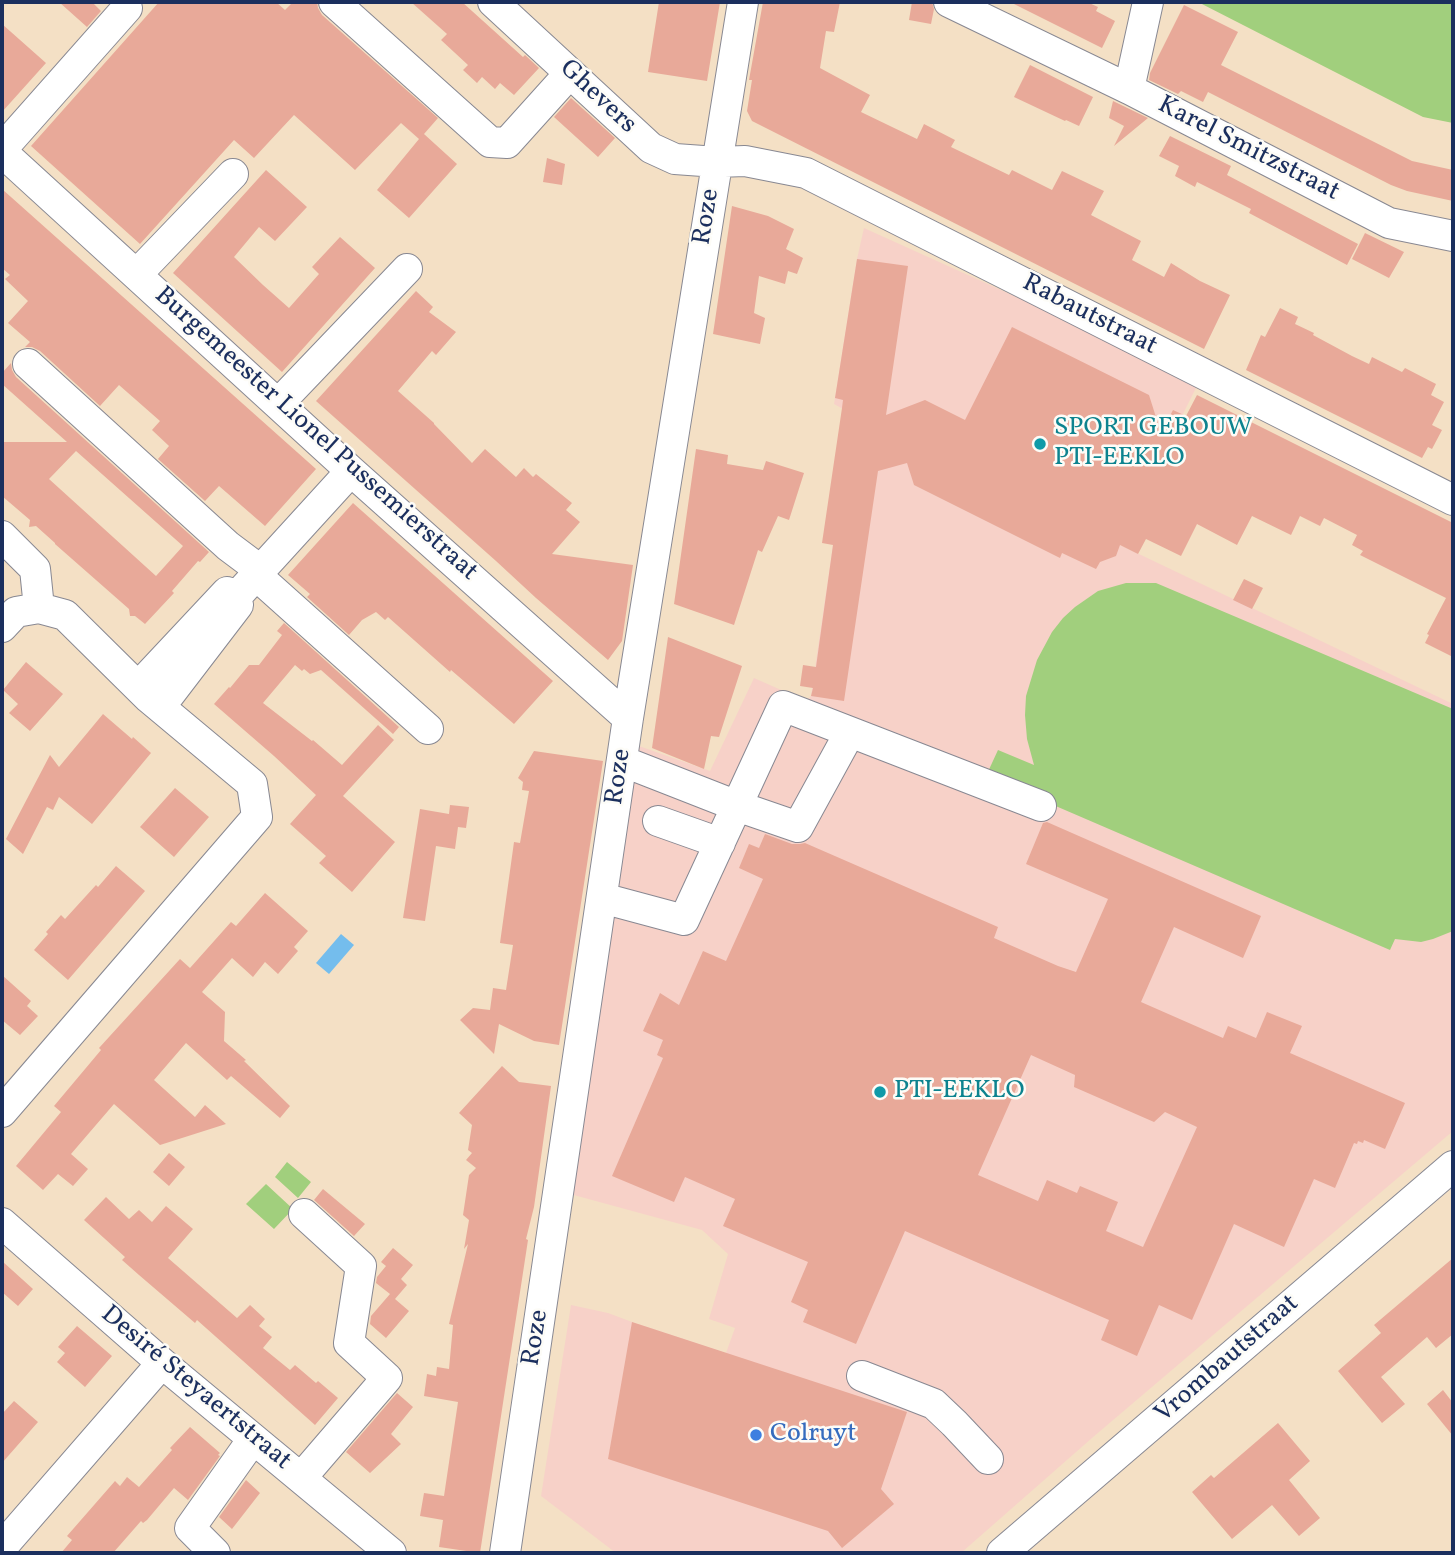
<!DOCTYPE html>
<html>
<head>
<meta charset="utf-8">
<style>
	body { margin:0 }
	#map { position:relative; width:1455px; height:1555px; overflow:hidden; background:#f4e0c5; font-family:Vollkorn,serif }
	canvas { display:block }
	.frame { position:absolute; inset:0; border:4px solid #1b2f5e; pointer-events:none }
</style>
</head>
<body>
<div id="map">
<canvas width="1455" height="1555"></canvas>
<div class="frame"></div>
</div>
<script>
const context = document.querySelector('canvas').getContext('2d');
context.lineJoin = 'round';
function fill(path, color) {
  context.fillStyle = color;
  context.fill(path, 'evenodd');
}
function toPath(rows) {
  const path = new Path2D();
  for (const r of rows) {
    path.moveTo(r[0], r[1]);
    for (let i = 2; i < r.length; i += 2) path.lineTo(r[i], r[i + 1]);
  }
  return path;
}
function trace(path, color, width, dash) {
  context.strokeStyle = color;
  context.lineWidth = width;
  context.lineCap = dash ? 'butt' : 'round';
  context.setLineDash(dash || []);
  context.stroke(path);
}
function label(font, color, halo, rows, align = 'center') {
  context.font = font + ' Vollkorn,serif';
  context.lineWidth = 5;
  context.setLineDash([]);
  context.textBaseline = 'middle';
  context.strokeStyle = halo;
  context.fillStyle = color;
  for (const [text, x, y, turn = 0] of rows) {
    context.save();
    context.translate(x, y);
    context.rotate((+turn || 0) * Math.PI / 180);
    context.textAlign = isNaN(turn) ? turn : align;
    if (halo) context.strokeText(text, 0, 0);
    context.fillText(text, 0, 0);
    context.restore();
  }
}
fill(toPath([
	[864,228,1200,380,1118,544,1453,704,1453,1131,1092,1438,961,1553,616,1553,541,1496,571,1305,608,1313,632,1322,726,1353,735,1328,709,1319,728,1254,702,1230,559,1191,639,746,710,771,754,678,806,701,811,696,852,414,834,404,857,259]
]), '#f7d1c8');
fill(toPath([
	[1198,2,1453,2,1453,123,1423,117],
	[1126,583,1156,583,1453,709,1453,931,1433,939,1421,942,1395,939,1390,950,986,776,998,750,1034,765,1027,739,1025,715,1026,696,1037,660,1052,632,1063,618,1075,607,1098,591],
	[287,1162,311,1182,298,1198,275,1177],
	[266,1184,293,1209,274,1229,246,1204]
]), '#a1cf7d');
fill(toPath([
	[341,934,354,945,329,974,316,963]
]), '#74bded');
fill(toPath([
	[59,2,92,2,101,11,87,27],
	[159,2,276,2,285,10,293,2,317,2,318,8,322,15,438,118,424,134,457,164,409,218,377,190,419,139,401,123,355,170,294,115,254,158,234,140,140,244,31,146],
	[411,2,462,2,523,57,525,55,539,68,514,95,500,83,495,89,482,77,477,83,463,70,468,65,441,40,447,34],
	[659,2,720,2,707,81,648,72],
	[763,2,840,2,834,32,826,31,820,68,870,95,861,112,917,139,924,124,955,140,951,147,1009,175,1012,170,1052,190,1062,171,1104,191,1091,215,1141,241,1132,260,1164,277,1171,263,1200,281,1230,295,1204,349,752,121,747,111,752,80,749,80],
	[912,2,932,2,934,9,931,24,909,20],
	[1010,2,1087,2,1098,7,1096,11,1115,21,1102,48],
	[1184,5,1238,32,1221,65,1412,161,1453,170,1453,201,1407,191,1391,185,1208,92,1203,102,1181,91,1178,94,1149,80,1150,73],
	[2,24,46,63,2,112],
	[1030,65,1093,97,1079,126,1066,120,1065,121,1014,97],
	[571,98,615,138,598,157,554,117],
	[1113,101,1148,118,1114,146,1124,126,1109,118],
	[1170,136,1231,166,1227,175,1358,244,1347,265,1249,213,1251,209,1197,182,1195,187,1175,176,1179,166,1159,156],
	[547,158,565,164,562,185,543,182],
	[266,170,307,207,275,241,259,227,234,257,263,285,289,308,319,274,312,267,340,237,375,268,282,372,173,273],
	[2,189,316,469,265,526,219,486,205,501,158,459,169,446,152,430,160,421,119,385,100,406,40,351,32,347,25,347,30,342,8,323,28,301,5,279,10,275,2,268],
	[732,206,768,216,794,229,786,249,803,258,797,274,788,271,785,284,759,276,754,313,765,318,760,344,713,334],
	[1365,233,1404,252,1389,278,1352,259],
	[857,259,908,266,886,415,925,400,965,420,1012,327,1149,395,1161,433,1173,410,1186,416,1197,395,1453,523,1453,657,1425,643,1429,635,1427,634,1446,598,1360,555,1363,551,1352,545,1357,535,1324,518,1320,526,1300,516,1291,535,1252,516,1237,545,1197,524,1181,556,1146,539,1138,554,1120,545,1116,556,1100,562,1096,569,1062,553,1060,558,914,485,907,463,878,471,844,701,811,696,813,688,800,686,803,665,816,667,833,545,822,543,842,408,843,400,835,398],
	[416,291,433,307,429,312,456,332,436,355,432,351,398,391,434,423,434,424,472,463,485,449,516,477,524,468,533,477,536,474,572,503,566,510,580,522,552,554,633,565,622,641,608,660,536,598,496,561,316,401],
	[1280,308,1298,317,1295,324,1314,333,1313,335,1352,356,1369,364,1372,357,1402,372,1405,368,1436,384,1431,395,1444,402,1432,425,1442,430,1432,449,1428,447,1422,458,1246,370,1261,335,1265,337],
	[11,363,12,370,16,377,209,552,200,562,198,561,172,591,174,593,145,624,135,616,130,616,129,609,55,544,55,543,36,526,29,527,30,520,2,496,2,442,67,442,2,384,2,373],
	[76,451,183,546,156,576,49,479],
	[696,449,728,455,727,464,763,470,766,461,804,473,789,520,778,516,762,552,758,550,734,625,674,604],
	[353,503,553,681,514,724,451,670,450,672,388,617,385,620,376,612,362,620,349,635,307,597,310,594,288,575],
	[1244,579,1263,588,1252,609,1233,600],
	[284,623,399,727,393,734,321,670,310,674,304,669,302,671,295,665,263,703,312,741,313,740,342,765,378,725,394,740,343,796,395,842,352,892,319,863,326,856,290,824,316,795,274,756,214,704,229,687,230,688,249,665,259,665,282,635,277,631],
	[668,637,742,666,719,737,711,736,704,769,652,748],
	[26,662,63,694,30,731,9,713,18,704,3,690],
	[103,714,132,739,133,737,151,753,92,824,59,797,53,810,47,807,23,854,6,839,50,755,59,767],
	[534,751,603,761,559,1045,534,1041,499,1024,494,1054,460,1020,473,1008,490,1010,493,988,506,990,513,945,500,943,514,842,520,843,529,791,522,790,523,782,518,778],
	[175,788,209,817,174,857,140,827],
	[450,805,469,807,466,828,458,827,455,849,436,846,425,921,403,918,420,809,449,814],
	[1047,822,1261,916,1243,958,1174,927,1141,1002,1223,1038,1228,1026,1256,1038,1267,1012,1302,1026,1290,1053,1405,1103,1385,1149,1364,1140,1363,1143,1358,1141,1357,1144,1354,1143,1335,1188,1314,1179,1284,1247,1234,1224,1192,1320,1159,1305,1137,1356,1101,1340,1109,1320,905,1231,856,1344,803,1322,808,1310,791,1302,808,1262,723,1226,735,1199,685,1177,674,1202,612,1176,663,1058,657,1055,663,1040,643,1031,660,993,679,1005,703,951,726,961,763,879,739,868,749,844,759,848,765,834,792,844,800,844,805,843,998,927,994,938,1058,966,1076,972,1108,899,1026,864,1043,823],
	[1031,1055,1075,1075,1074,1087,1154,1122,1165,1112,1197,1127,1143,1247,1106,1231,1118,1202,1080,1186,1077,1193,1047,1180,1038,1201,978,1175],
	[116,866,145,891,68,980,34,950,48,934,46,932,61,915,65,919,96,885,98,887],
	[265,893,308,931,294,947,298,951,278,974,265,962,253,977,232,958,202,992,225,1012,224,1041,246,1060,244,1061,290,1106,280,1118,231,1076,227,1080,186,1043,154,1080,195,1117,205,1105,226,1124,160,1145,114,1104,71,1154,88,1169,73,1186,58,1174,43,1190,16,1166,61,1112,54,1106,101,1050,99,1048,180,959,190,968,231,922,236,926],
	[2,975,31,1001,27,1006,38,1016,20,1035,2,1020],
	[502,1066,519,1082,551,1086,534,1207,526,1239,528,1240,480,1553,439,1547,443,1520,420,1516,424,1493,444,1496,458,1402,424,1396,427,1374,436,1376,437,1367,449,1369,453,1325,449,1324,468,1244,464,1249,469,1220,463,1215,469,1175,476,1168,466,1160,472,1153,468,1150,472,1125,459,1113],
	[169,1153,185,1167,169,1186,153,1172],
	[323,1189,365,1224,354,1236,314,1200],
	[106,1197,129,1219,139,1210,152,1222,166,1206,193,1229,168,1258,237,1318,250,1305,265,1319,259,1326,272,1337,263,1348,290,1370,295,1365,316,1383,318,1381,338,1398,315,1425,197,1320,195,1323,139,1275,122,1260,125,1257,84,1220],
	[393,1248,413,1265,401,1279,407,1285,395,1299,409,1311,386,1338,370,1324,371,1316,390,1294,376,1283,377,1277,386,1266,381,1262],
	[1453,1258,1453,1334,1436,1348,1427,1337,1381,1377,1405,1404,1382,1423,1338,1371,1381,1333,1374,1325],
	[2,1261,33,1289,18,1306,2,1292],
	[632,1322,907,1412,881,1489,894,1504,842,1548,828,1531,608,1459],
	[77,1326,112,1356,85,1387,57,1362,65,1353,58,1347],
	[1443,1390,1453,1403,1453,1436,1427,1404],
	[397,1393,413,1407,391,1434,401,1444,370,1473,346,1452],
	[14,1401,38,1422,2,1463,2,1414],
	[1278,1423,1310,1461,1289,1480,1320,1518,1299,1536,1272,1505,1232,1539,1192,1492,1211,1475,1214,1478],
	[190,1427,220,1453,218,1455,220,1456,188,1500,174,1488,147,1520,143,1523,141,1521,113,1553,61,1553,72,1540,67,1536,115,1481,120,1486,127,1477,139,1487,172,1450,170,1448],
	[246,1480,260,1493,232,1529,219,1517]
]), '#e8a999');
const minor = toPath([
	[334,2,490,142,507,143,570,73],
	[493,2,651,148,675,159,717,162,745,161,806,173,1453,500],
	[949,2,1129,89,1389,223,1453,236],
	[1129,89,1148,2],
	[2,149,127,8],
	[2,152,351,471,628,718],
	[137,274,233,174],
	[28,364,228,546,260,570],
	[278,404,407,269],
	[2,536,35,569,39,608],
	[256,575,428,729],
	[237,596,351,471],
	[2,627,16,612,39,608,65,615,149,698,252,784,257,817,2,1112],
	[138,687,227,592,237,596],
	[160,707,238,605],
	[622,761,737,806,798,827,850,732],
	[658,821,720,843],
	[602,898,684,920,783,706,1041,806],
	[2,1223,162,1363,391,1553],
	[862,1376,934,1404,954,1423,988,1459],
	[301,1478,387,1378,349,1343,361,1266,304,1214],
	[2,1547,162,1363],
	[215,1553,190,1528,253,1439],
	[505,1553,628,718,743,2],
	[1002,1553,1453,1166]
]);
trace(minor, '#888892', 32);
trace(minor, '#fff', 30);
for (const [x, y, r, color] of [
	[1040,444,7,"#0f9aa8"],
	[880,1092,7,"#0f9aa8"],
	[756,1435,7,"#3f7fe0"]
]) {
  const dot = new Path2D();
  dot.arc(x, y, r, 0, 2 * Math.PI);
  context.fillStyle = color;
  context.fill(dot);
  trace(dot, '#fdfcf7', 2.5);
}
label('26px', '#1b2f5e', '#fdfcf7', [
	["Ghevers",597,98,43],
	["Karel Smitzstraat",1248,150,27],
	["Roze",708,217,-81],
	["Rabautstraat",1089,316,27],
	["Burgemeester Lionel Pussemierstraat",315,435,42],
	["Roze",620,777,-82],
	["Roze",537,1338,-81],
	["Vrombautstraat",1228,1360,-41],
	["Desiré Steyaertstraat",195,1389,40]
]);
label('26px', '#0d838f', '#fdfcf7', [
	["SPORT GEBOUW",1054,429],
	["PTI-EEKLO",1054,459],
	["PTI-EEKLO",894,1092]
], 'left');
label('26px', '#366cbe', '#fdfcf7', [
	["Colruyt",770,1435]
], 'left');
</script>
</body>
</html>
